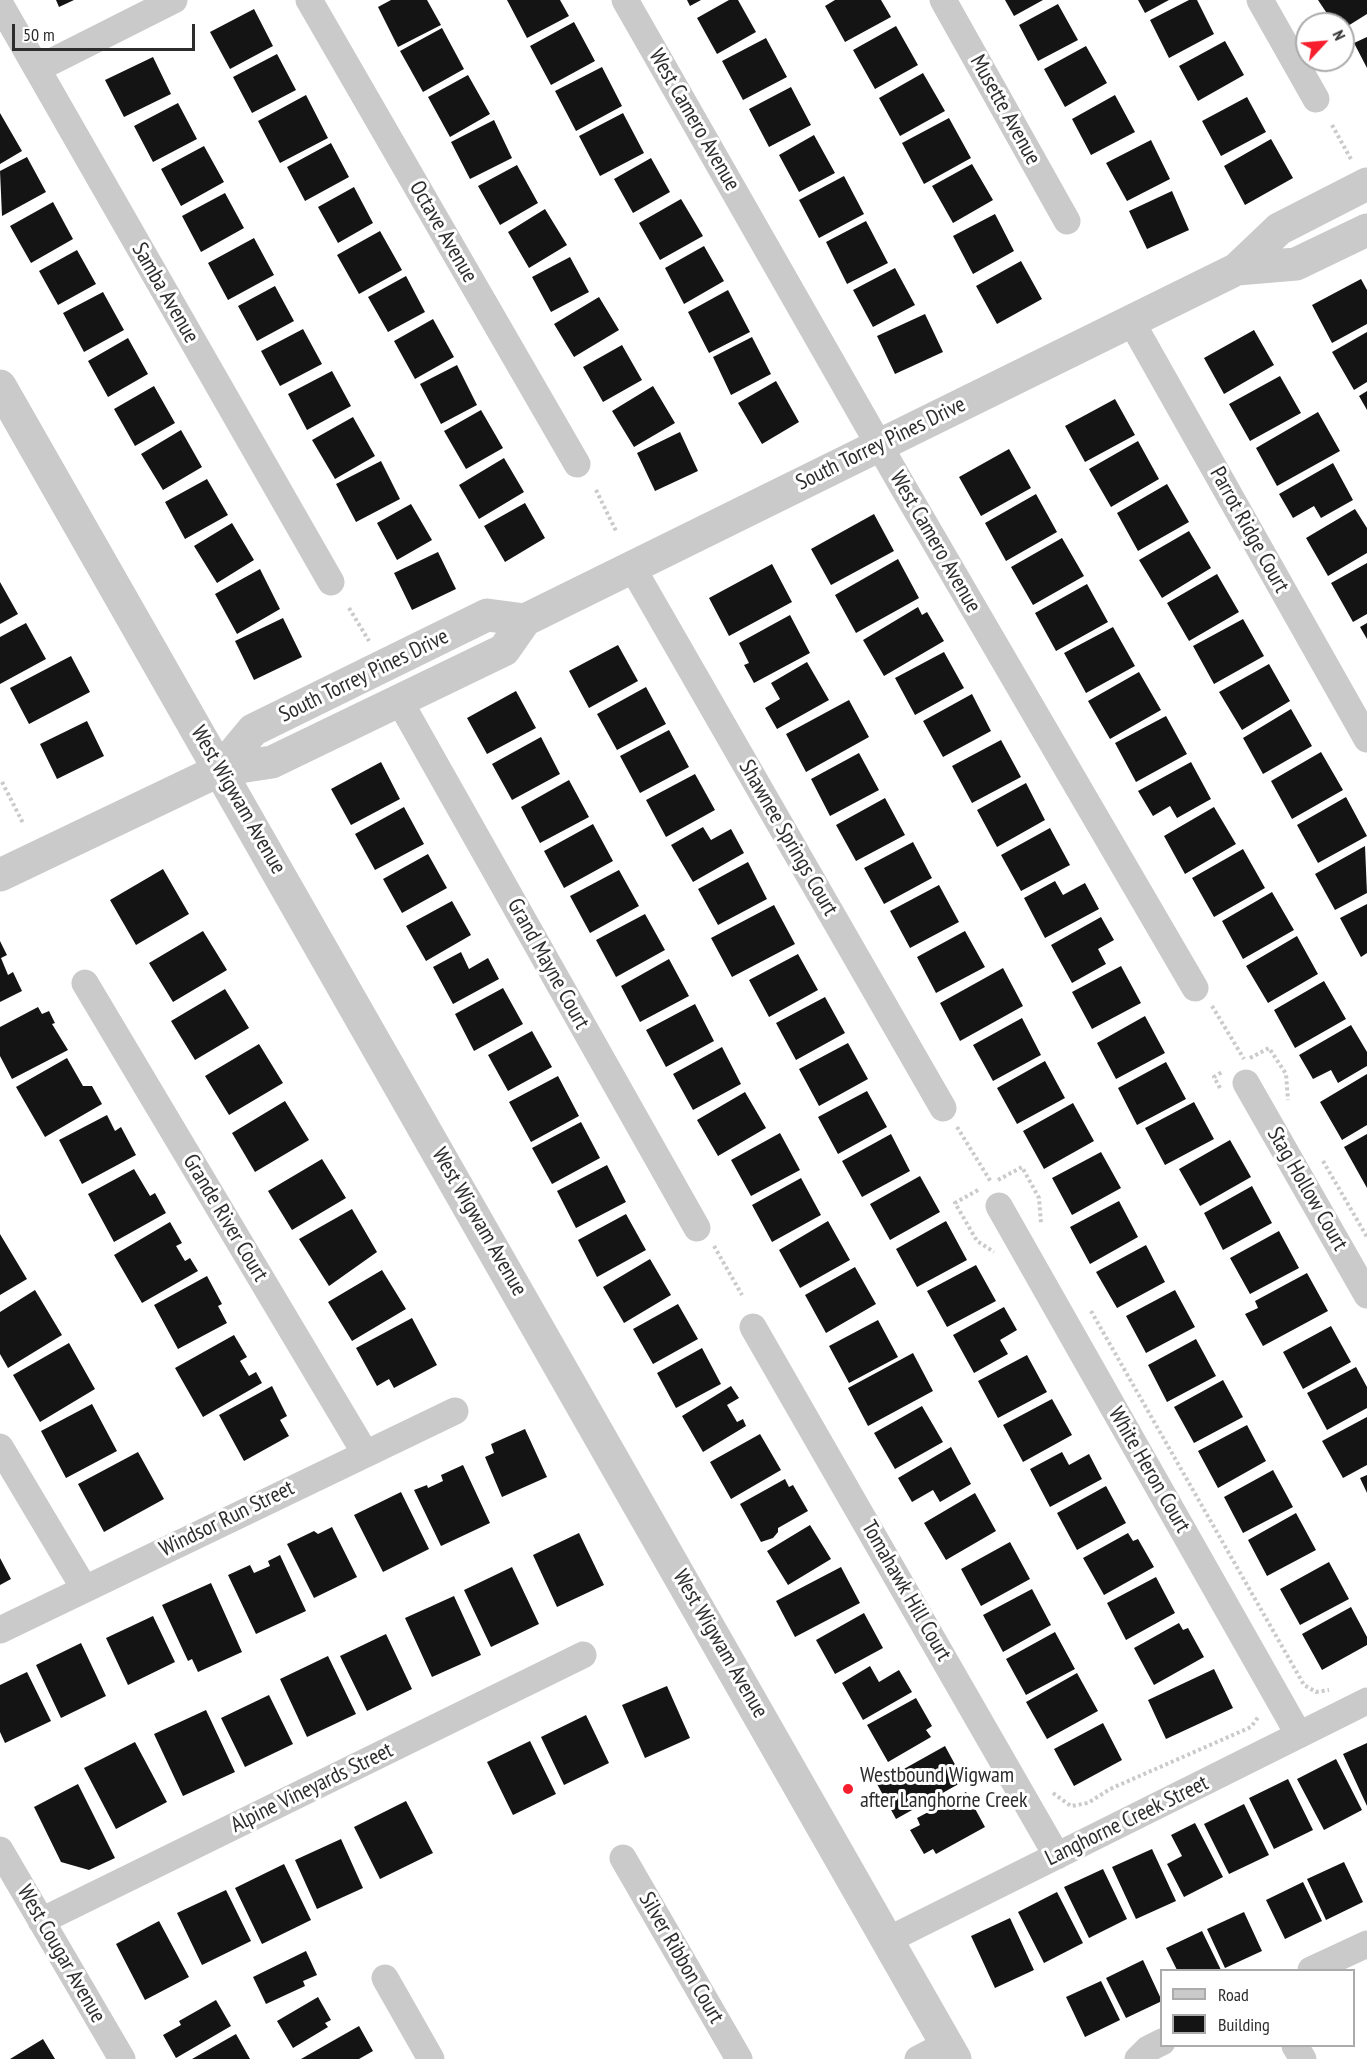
<!DOCTYPE html>
<html>
<head>
<meta charset="utf-8">
<style>
	body { margin:0 }
	#map { position:relative; width:1367px; height:2059px; overflow:hidden; background:#fff; font-family:"PT Sans Narrow",sans-serif }
	canvas { display:block }
	.legend { position:absolute; left:1160px; top:1969px; width:195px; height:78px; box-sizing:border-box; background:#fff; border:2px solid #ababab; margin:0; padding:8px 10px; list-style:none; font-size:18px; color:#2d2d2d }
	.legend li { display:flex; align-items:center; gap:12px; height:30px }
	.legend b { width:30px; border:2px solid #ababab }
	.north { position:absolute; left:1295px; top:12px; width:60px; height:60px; box-sizing:border-box; background:#fff; border:2px solid #ababab; border-radius:50%; rotate:64deg; font-size:16px; font-weight:700; line-height:24px; text-align:center; color:#2d2d2d }
	.north::after { content:''; display:block; margin:auto; width:21px; height:27px; background:#f61e2d; clip-path:polygon(50% 0,100% 100%,50% 72%,0 100%) }
	.scale { position:absolute; left:12px; top:24px; width:183px; height:27px; box-sizing:border-box; border:3px solid #2d2d2d; border-top:0; padding-left:8px; font-size:18px; line-height:21px; white-space:nowrap; color:#2d2d2d; -webkit-text-stroke:4px #fff; paint-order:stroke }
</style>
</head>
<body>
<div id="map">
<canvas width="1367" height="2059"></canvas>
<ul class="legend">
<li><b style="height:8px;background:#cacaca"></b>Road</li>
<li><b style="height:16px;background:#141414"></b>Building</li>
</ul>
<div class="north">N</div>
<div class="scale">50 m</div>
</div>
<script>
const context = document.querySelector('canvas').getContext('2d');
context.lineJoin = 'round';
function fill(path, color) {
  context.fillStyle = color;
  context.fill(path, 'evenodd');
}
function toPath(rows) {
  const path = new Path2D();
  for (const r of rows) {
    path.moveTo(r[0], r[1]);
    for (let i = 2; i < r.length; i += 2) path.lineTo(r[i], r[i + 1]);
  }
  return path;
}
function trace(path, color, width, dash) {
  context.strokeStyle = color;
  context.lineWidth = width;
  context.lineCap = dash ? 'butt' : 'round';
  context.setLineDash(dash || []);
  context.stroke(path);
}
function label(font, color, halo, rows, align = 'center') {
  context.font = font + ' "PT Sans Narrow",sans-serif';
  context.lineWidth = 6;
  context.setLineDash([]);
  context.textBaseline = 'middle';
  context.strokeStyle = halo;
  context.fillStyle = color;
  for (const [text, x, y, turn = 0] of rows) {
    context.save();
    context.translate(x, y);
    context.rotate((+turn || 0) * Math.PI / 180);
    context.textAlign = isNaN(turn) ? turn : align;
    if (halo) context.strokeText(text, 0, 0);
    context.fillText(text, 0, 0);
    context.restore();
  }
}
fill(toPath([
	[56,0,74,0,59,7],
	[391,0,427,0,441,25,398,47,378,7],
	[507,0,560,0,569,16,527,38],
	[687,0,701,0,690,6],
	[729,0,738,0,756,32,717,54,697,18],
	[835,0,881,0,891,17,845,42,825,6],
	[1005,0,1043,0,1014,16],
	[1138,0,1169,0,1145,13],
	[1189,0,1197,0,1214,34,1169,58,1150,20],
	[1318,0,1367,0,1367,14,1343,29,1343,24,1334,24],
	[1058,4,1078,40,1038,61,1019,25],
	[254,9,273,46,230,69,210,32],
	[574,22,595,61,551,85,530,46],
	[896,26,918,65,875,89,853,50],
	[442,28,464,69,423,92,400,51],
	[1367,37,1367,68,1354,43],
	[766,38,787,77,743,100,722,61],
	[1225,41,1244,75,1198,101,1179,66],
	[1086,46,1107,83,1065,107,1044,69],
	[277,54,296,90,252,113,233,77],
	[153,57,171,94,124,117,105,80],
	[602,67,622,106,576,131,555,91],
	[923,73,945,111,900,136,879,98],
	[468,75,490,114,450,137,428,97],
	[791,87,811,125,769,147,749,109],
	[306,95,328,138,280,163,258,121],
	[1115,95,1135,132,1091,155,1072,119],
	[1247,97,1266,132,1221,156,1202,121],
	[178,103,197,139,153,162,134,126],
	[0,113,22,151,0,164],
	[623,113,644,153,600,176,579,136],
	[949,118,971,158,924,184,902,143],
	[494,120,512,158,470,179,451,142],
	[814,135,835,173,799,192,779,155],
	[1271,139,1293,178,1245,205,1224,166],
	[1151,140,1170,179,1127,201,1106,163],
	[331,143,349,177,305,201,287,167],
	[204,146,224,182,181,206,161,169],
	[27,157,46,192,2,216,0,171],
	[651,158,670,192,633,213,614,179],
	[972,164,993,200,953,223,932,186],
	[517,165,538,203,500,225,478,186],
	[844,176,864,214,819,238,799,200],
	[354,187,373,223,338,243,318,207],
	[1172,191,1189,230,1147,249,1129,211],
	[225,193,244,228,201,252,182,216],
	[681,199,703,236,660,260,639,223],
	[53,202,73,239,31,263,10,226],
	[545,209,567,245,529,268,508,232],
	[995,214,1014,251,973,274,953,236],
	[866,221,888,263,847,284,826,242],
	[380,231,402,270,359,294,337,255],
	[254,238,274,275,228,300,208,263],
	[704,246,724,281,684,304,665,268],
	[77,250,96,284,58,305,39,271],
	[570,257,589,292,551,312,532,277],
	[1021,261,1042,299,997,324,976,286],
	[895,268,915,305,873,327,853,290],
	[406,276,425,312,388,332,368,297],
	[1361,279,1367,290,1367,324,1332,343,1312,305],
	[275,286,294,321,257,341,238,306],
	[728,290,750,332,709,353,688,312],
	[103,292,124,330,84,352,63,313],
	[599,297,619,330,574,357,554,324],
	[925,314,943,352,895,374,877,336],
	[433,319,454,357,415,379,394,341],
	[303,329,322,364,280,386,261,351],
	[1254,330,1274,365,1224,394,1204,358],
	[1367,332,1367,382,1354,390,1332,352],
	[752,337,771,374,731,395,713,357],
	[128,338,148,374,108,397,88,361],
	[622,345,642,380,603,402,583,367],
	[457,365,477,405,441,424,420,384],
	[332,371,351,406,307,430,288,394],
	[1280,376,1301,413,1250,441,1229,404],
	[776,381,799,422,762,444,738,403],
	[154,386,175,423,135,446,114,409],
	[653,386,675,423,634,447,612,411],
	[1367,391,1367,410,1359,396],
	[1115,399,1135,435,1085,462,1065,426],
	[481,410,503,448,466,469,444,431],
	[1318,412,1340,451,1277,486,1256,448],
	[353,417,375,456,335,479,312,440],
	[181,430,202,467,163,490,141,454],
	[680,432,698,471,655,491,637,453],
	[1138,441,1159,479,1111,507,1089,469],
	[1009,449,1031,488,981,516,959,477],
	[504,458,524,492,479,519,459,485],
	[381,461,400,499,356,522,336,484],
	[1333,463,1353,500,1321,518,1314,506,1293,518,1279,494],
	[207,479,228,515,185,539,165,502],
	[1167,484,1189,522,1138,551,1117,513],
	[1036,494,1057,532,1006,561,985,523],
	[525,503,545,538,505,562,484,526],
	[411,504,432,540,397,560,377,523],
	[1355,509,1367,528,1367,553,1328,576,1306,538],
	[874,514,894,551,831,585,811,549],
	[232,523,254,560,217,583,194,546],
	[1189,531,1211,568,1162,598,1139,560],
	[1062,538,1084,576,1033,605,1011,567],
	[438,552,456,589,412,610,394,573],
	[898,559,919,598,856,633,835,595],
	[1367,563,1367,614,1353,622,1331,583],
	[772,564,792,602,729,636,709,598],
	[260,569,280,609,237,634,215,594],
	[1217,574,1239,612,1189,641,1167,603],
	[0,582,18,614,0,624],
	[1087,584,1108,622,1056,651,1035,613],
	[918,607,922,615,927,612,944,641,884,676,863,640],
	[790,615,810,653,754,683,744,665,749,663,739,643],
	[283,618,302,657,254,680,235,641],
	[1243,619,1264,656,1214,684,1193,646],
	[26,623,46,659,0,684,0,637],
	[1367,623,1367,639,1360,627],
	[1113,627,1135,666,1086,693,1064,653],
	[618,645,638,681,589,708,569,671],
	[944,652,964,688,915,715,895,678],
	[71,656,90,692,29,724,10,688],
	[807,662,829,700,777,729,765,708,780,699,771,683],
	[1269,664,1290,701,1242,730,1219,692],
	[1139,672,1161,710,1110,739,1088,701],
	[646,687,666,724,617,750,597,714],
	[516,691,536,728,487,754,467,718],
	[972,694,991,731,943,757,923,721],
	[849,700,869,737,806,772,786,734],
	[1291,709,1312,746,1263,774,1243,738],
	[1166,716,1187,754,1136,782,1115,743],
	[87,721,104,756,57,779,40,744],
	[669,730,689,767,640,793,620,756],
	[541,737,560,774,512,800,492,764],
	[1001,740,1021,777,972,803,952,766],
	[1321,752,1343,790,1292,819,1271,781],
	[859,753,879,790,830,816,811,779],
	[381,762,400,799,351,825,331,789],
	[1191,762,1211,799,1177,818,1170,806,1153,816,1138,791],
	[695,774,715,810,666,837,646,800],
	[569,780,589,817,540,843,521,807],
	[1026,783,1045,820,997,847,977,810],
	[1346,797,1367,836,1318,863,1297,825],
	[885,798,905,835,856,861,836,825],
	[404,807,424,844,375,870,355,834],
	[1214,807,1236,844,1185,874,1164,836],
	[593,824,613,861,564,888,544,851],
	[703,827,711,840,731,829,744,853,693,882,671,845],
	[1050,828,1070,865,1021,891,1001,855],
	[913,842,932,878,884,904,864,868],
	[1365,846,1367,893,1335,910,1315,874],
	[1243,849,1265,888,1214,917,1192,878],
	[428,854,447,888,402,913,383,879],
	[748,862,767,899,718,925,698,889],
	[163,869,189,914,136,945,110,900],
	[619,870,639,906,590,933,570,896],
	[1055,881,1063,895,1085,883,1099,909,1045,938,1024,898],
	[939,885,959,922,910,948,890,911],
	[1272,892,1294,930,1243,959,1222,921],
	[452,901,471,935,426,961,406,926],
	[1367,904,1367,953,1361,957,1340,918],
	[774,905,795,944,732,977,711,938],
	[645,914,665,950,616,977,596,940],
	[1101,917,1114,940,1098,949,1106,964,1072,983,1051,945],
	[203,931,227,970,173,1002,149,963],
	[965,931,985,967,936,993,917,957],
	[1297,936,1318,974,1268,1003,1246,966],
	[0,941,7,955,1,958,8,975,13,972,22,991,0,1002],
	[461,952,469,969,488,958,499,979,453,1004,433,967],
	[798,954,818,990,769,1017,749,980],
	[669,959,689,996,640,1022,621,986],
	[1121,966,1141,1003,1092,1029,1072,992],
	[1003,968,1023,1006,960,1041,940,1003],
	[1324,981,1346,1019,1295,1048,1274,1010],
	[503,988,523,1024,474,1051,455,1014],
	[225,989,249,1028,195,1060,171,1021],
	[825,997,845,1033,796,1060,776,1023],
	[695,1004,714,1041,666,1067,646,1030],
	[38,1007,42,1014,49,1011,55,1023,52,1024,68,1050,12,1079,0,1056,0,1027],
	[1145,1016,1165,1053,1116,1079,1097,1043],
	[1022,1018,1041,1055,993,1081,973,1045],
	[1351,1025,1367,1052,1367,1066,1338,1083,1331,1070,1313,1079,1299,1055],
	[532,1031,552,1067,508,1091,488,1055],
	[848,1043,868,1079,819,1106,799,1069],
	[259,1044,283,1083,229,1115,205,1076],
	[722,1047,741,1084,693,1110,673,1074],
	[67,1058,83,1086,92,1086,102,1104,45,1137,16,1087],
	[1045,1061,1065,1098,1017,1124,997,1088],
	[1166,1062,1186,1099,1137,1125,1118,1088],
	[1367,1074,1367,1125,1342,1140,1320,1102],
	[558,1076,579,1116,531,1142,509,1102],
	[867,1091,887,1127,838,1154,818,1117],
	[745,1092,766,1128,718,1156,697,1120],
	[285,1101,309,1140,255,1172,232,1133],
	[1194,1102,1214,1139,1165,1165,1145,1128],
	[1073,1103,1094,1141,1044,1169,1023,1131],
	[107,1115,115,1131,121,1127,136,1155,82,1184,59,1140],
	[581,1122,600,1158,552,1184,532,1148],
	[780,1133,800,1170,751,1196,731,1160],
	[891,1134,910,1171,862,1197,842,1161],
	[1367,1134,1367,1188,1344,1147],
	[1230,1140,1251,1177,1200,1206,1179,1169],
	[1101,1152,1121,1188,1072,1215,1052,1178],
	[322,1159,346,1198,292,1230,268,1191],
	[607,1165,626,1202,576,1228,557,1191],
	[134,1169,150,1196,155,1193,166,1213,114,1242,88,1194],
	[920,1176,940,1212,890,1240,870,1204],
	[801,1178,821,1215,772,1242,752,1205],
	[1252,1186,1272,1223,1223,1250,1204,1213],
	[1119,1201,1138,1237,1090,1264,1070,1227],
	[352,1209,377,1252,329,1286,299,1239],
	[626,1214,646,1250,597,1277,578,1240],
	[828,1221,850,1260,800,1288,779,1250],
	[946,1221,967,1260,917,1287,896,1249],
	[170,1222,182,1243,176,1246,185,1261,190,1258,198,1271,142,1303,114,1255],
	[1279,1231,1299,1268,1250,1294,1230,1258],
	[0,1234,27,1279,0,1295],
	[1146,1245,1165,1282,1117,1308,1096,1272],
	[650,1259,671,1295,624,1323,603,1287],
	[976,1265,996,1301,947,1327,927,1291],
	[855,1267,876,1304,826,1333,805,1295],
	[382,1270,406,1309,352,1341,328,1302],
	[1307,1273,1328,1311,1263,1346,1245,1314,1258,1308,1255,1301],
	[207,1276,222,1304,218,1306,227,1323,178,1349,154,1305],
	[35,1290,62,1335,8,1368,0,1354,0,1312],
	[1175,1290,1195,1327,1146,1353,1126,1316],
	[678,1304,698,1339,653,1364,633,1329],
	[1004,1307,1017,1330,1000,1340,1008,1354,974,1373,953,1335],
	[412,1318,437,1365,394,1388,389,1379,377,1386,356,1348],
	[878,1320,898,1357,849,1383,829,1346],
	[1331,1326,1351,1362,1303,1389,1283,1352],
	[234,1335,247,1357,240,1361,249,1376,256,1372,262,1383,203,1417,175,1368],
	[1196,1339,1216,1376,1167,1402,1148,1365],
	[69,1343,95,1389,40,1422,13,1375],
	[702,1348,721,1384,676,1408,657,1373],
	[913,1353,933,1391,868,1426,848,1388],
	[1027,1355,1047,1392,998,1418,978,1381],
	[1356,1367,1367,1387,1367,1408,1327,1430,1307,1393],
	[1223,1380,1243,1417,1194,1443,1174,1407],
	[272,1386,287,1416,280,1420,289,1436,244,1461,219,1415],
	[731,1386,739,1398,727,1405,737,1422,743,1419,746,1426,703,1452,682,1416],
	[1052,1399,1072,1435,1023,1462,1003,1425],
	[92,1404,117,1451,66,1478,41,1431],
	[922,1406,943,1442,895,1469,874,1433],
	[1367,1417,1367,1465,1343,1478,1322,1441],
	[1247,1425,1266,1461,1218,1488,1198,1451],
	[525,1429,547,1477,502,1497,485,1457,494,1453,491,1444],
	[760,1434,781,1470,731,1499,710,1462],
	[951,1447,971,1484,940,1502,933,1490,912,1502,898,1478],
	[138,1452,164,1499,104,1532,78,1484],
	[1062,1452,1069,1465,1089,1454,1102,1479,1050,1507,1030,1469],
	[463,1465,490,1523,441,1546,414,1490,427,1485,428,1488,443,1481,441,1475],
	[1273,1470,1293,1507,1243,1533,1224,1497],
	[1367,1475,1367,1493,1360,1478],
	[785,1479,789,1487,793,1485,808,1511,778,1528,778,1532,773,1538,761,1542,740,1504],
	[1106,1486,1126,1523,1077,1550,1057,1513],
	[401,1492,429,1549,383,1572,354,1515],
	[975,1493,996,1531,946,1560,924,1523],
	[1296,1513,1316,1550,1267,1576,1248,1540],
	[810,1525,831,1559,788,1585,767,1551],
	[332,1527,357,1577,314,1598,287,1544,314,1531,318,1534],
	[579,1533,604,1585,557,1607,533,1555],
	[1128,1533,1133,1541,1138,1539,1154,1567,1104,1595,1083,1558],
	[1010,1542,1030,1579,981,1606,961,1569],
	[280,1555,306,1611,256,1634,228,1575,250,1565,254,1573,270,1566,268,1561],
	[0,1558,11,1579,0,1585],
	[1329,1562,1349,1599,1300,1625,1280,1589],
	[512,1567,539,1624,491,1647,464,1590],
	[841,1567,860,1603,795,1637,776,1601],
	[1156,1577,1175,1613,1126,1640,1107,1603],
	[211,1583,242,1652,198,1672,192,1659,188,1661,162,1605],
	[1032,1589,1051,1625,1003,1652,983,1615],
	[454,1596,481,1655,432,1677,405,1618],
	[1351,1607,1367,1637,1367,1645,1322,1670,1302,1634],
	[864,1613,883,1648,835,1674,816,1640],
	[153,1616,175,1662,128,1685,106,1638],
	[1179,1623,1183,1630,1188,1628,1204,1657,1154,1685,1134,1648],
	[1055,1632,1075,1669,1026,1695,1006,1659],
	[386,1634,412,1689,367,1711,340,1656],
	[81,1643,106,1696,61,1718,36,1665],
	[328,1656,356,1714,307,1737,280,1679],
	[870,1666,879,1682,899,1670,912,1692,863,1720,842,1683],
	[1214,1669,1233,1708,1166,1739,1148,1700],
	[27,1672,51,1721,5,1743,0,1732,0,1685],
	[1077,1673,1098,1711,1047,1739,1026,1702],
	[667,1686,690,1738,645,1758,622,1705],
	[269,1695,293,1744,245,1767,221,1718],
	[916,1698,932,1726,926,1730,931,1737,888,1762,867,1725],
	[206,1710,235,1772,183,1796,154,1734],
	[586,1715,609,1763,564,1785,541,1737],
	[1103,1723,1122,1760,1074,1786,1054,1749],
	[530,1741,556,1794,513,1815,487,1762],
	[135,1742,167,1802,116,1829,84,1768],
	[1367,1743,1367,1806,1343,1754],
	[945,1746,964,1781,896,1819,877,1784],
	[1336,1759,1362,1810,1324,1830,1297,1779],
	[1288,1779,1313,1830,1274,1849,1249,1798],
	[78,1784,115,1858,89,1870,61,1862,34,1807],
	[966,1792,985,1827,936,1854,933,1849,924,1854,910,1830,920,1825,917,1818],
	[406,1801,433,1853,380,1879,354,1827],
	[1244,1804,1269,1855,1229,1874,1204,1824],
	[1195,1823,1223,1877,1184,1897,1167,1864,1182,1856,1171,1835],
	[341,1839,363,1888,317,1909,295,1860],
	[1152,1849,1176,1901,1136,1919,1112,1867],
	[1344,1862,1363,1902,1326,1920,1307,1879],
	[284,1864,311,1920,262,1944,235,1888],
	[1103,1869,1127,1919,1089,1938,1064,1887],
	[1303,1882,1322,1921,1285,1939,1266,1900],
	[226,1890,251,1941,202,1965,177,1913],
	[1057,1892,1083,1943,1044,1963,1018,1912],
	[1244,1912,1262,1951,1225,1968,1207,1929],
	[1010,1918,1034,1970,995,1988,971,1936],
	[159,1921,189,1977,145,2000,116,1944],
	[1202,1931,1221,1970,1177,1970,1166,1948],
	[306,1951,317,1975,303,1981,305,1986,266,2004,253,1977],
	[1143,1960,1162,2001,1126,2018,1106,1978],
	[1101,1981,1120,2020,1085,2037,1066,1997],
	[318,1997,331,2020,325,2023,328,2027,293,2048,277,2021],
	[216,2000,231,2026,176,2058,163,2035,181,2025,179,2021],
	[359,2026,373,2051,359,2059,301,2059],
	[236,2034,250,2059,192,2059],
	[43,2039,55,2059,10,2059]
]), '#141414');
trace(toPath([
	[1332,125,1352,161],
	[596,490,617,533],
	[349,608,369,641],
	[2,782,23,823],
	[1212,1006,1244,1059],
	[1250,1058,1269,1048,1286,1074,1288,1100],
	[1220,1088,1214,1077,1222,1072],
	[957,1127,991,1182],
	[1323,1161,1367,1237],
	[998,1180,1022,1167,1039,1198,1041,1223],
	[978,1190,955,1203,977,1241,994,1252],
	[714,1246,742,1295],
	[1091,1311,1304,1685,1316,1692,1329,1690],
	[1053,1793,1071,1806,1088,1803,1110,1789,1251,1727,1259,1716]
]), '#cacaca', 4, [3, 3]);
trace(toPath([
	[309,0,577,464],
	[625,0,903,487,1195,988],
	[943,0,1067,221],
	[1260,0,1316,99],
	[0,4,331,582],
	[37,69,174,0],
	[1131,321,1367,739],
	[632,567,943,1108],
	[399,700,697,1228],
	[85,983,365,1453],
	[1246,1083,1367,1295],
	[999,1206,1299,1735],
	[753,1327,1057,1856],
	[0,1447,84,1588],
	[0,1630,455,1411],
	[0,1850,122,2059],
	[623,1858,739,2059],
	[41,1921,583,1655],
	[888,1940,1367,1701],
	[1311,1970,1367,1944],
	[385,1978,431,2059],
	[1295,2046,1303,2059],
	[918,2059,947,2044],
	[1138,2059,1148,2049,1162,2042]
]), '#cacaca', 27);
trace(toPath([
	[1237,269,1296,264,1367,230],
	[0,386,955,2059],
	[220,770,253,730,487,615,525,620],
	[0,875,220,770,272,762,504,650,525,620,1237,269,1279,229,1367,184]
]), '#cacaca', 33);
for (const [x, y, r, color] of [
	[848,1789,6,"#f61e2d"]
]) {
  const dot = new Path2D();
  dot.arc(x, y, r, 0, 2 * Math.PI);
  context.fillStyle = color;
  context.fill(dot);
  trace(dot, '#fff', 2);
}
label('22px', '#2d2d2d', '#fff', [
	["Musette Avenue",1005,110,61],
	["West Camero Avenue",694,120,60],
	["Octave Avenue",443,232,60],
	["Samba Avenue",165,293,60],
	["South Torrey Pines Drive",881,444,-26],
	["Parrot Ridge Court",1249,530,61],
	["West Camero Avenue",935,542,60],
	["South Torrey Pines Drive",364,676,-26],
	["West Wigwam Avenue",238,800,60],
	["Shawnee Springs Court",788,838,60],
	["Grand Mayne Court",548,964,61],
	["Stag Hollow Court",1307,1189,60],
	["Grande River Court",225,1218,59],
	["West Wigwam Avenue",479,1222,60],
	["White Heron Court",1149,1470,60],
	["Windsor Run Street",227,1519,-26],
	["Tomahawk Hill Court",906,1591,60],
	["West Wigwam Avenue",720,1644,60],
	["Alpine Vineyards Street",312,1788,-26],
	["Langhorne Creek Street",1127,1821,-26],
	["West Cougar Avenue",61,1954,60],
	["Silver Ribbon Court",681,1958,60]
]);
label('22px', '#2d2d2d', '#fff', [
	["Westbound Wigwam",860,1776],
	["after Langhorne Creek",860,1801]
], 'left');
</script>
</body>
</html>
